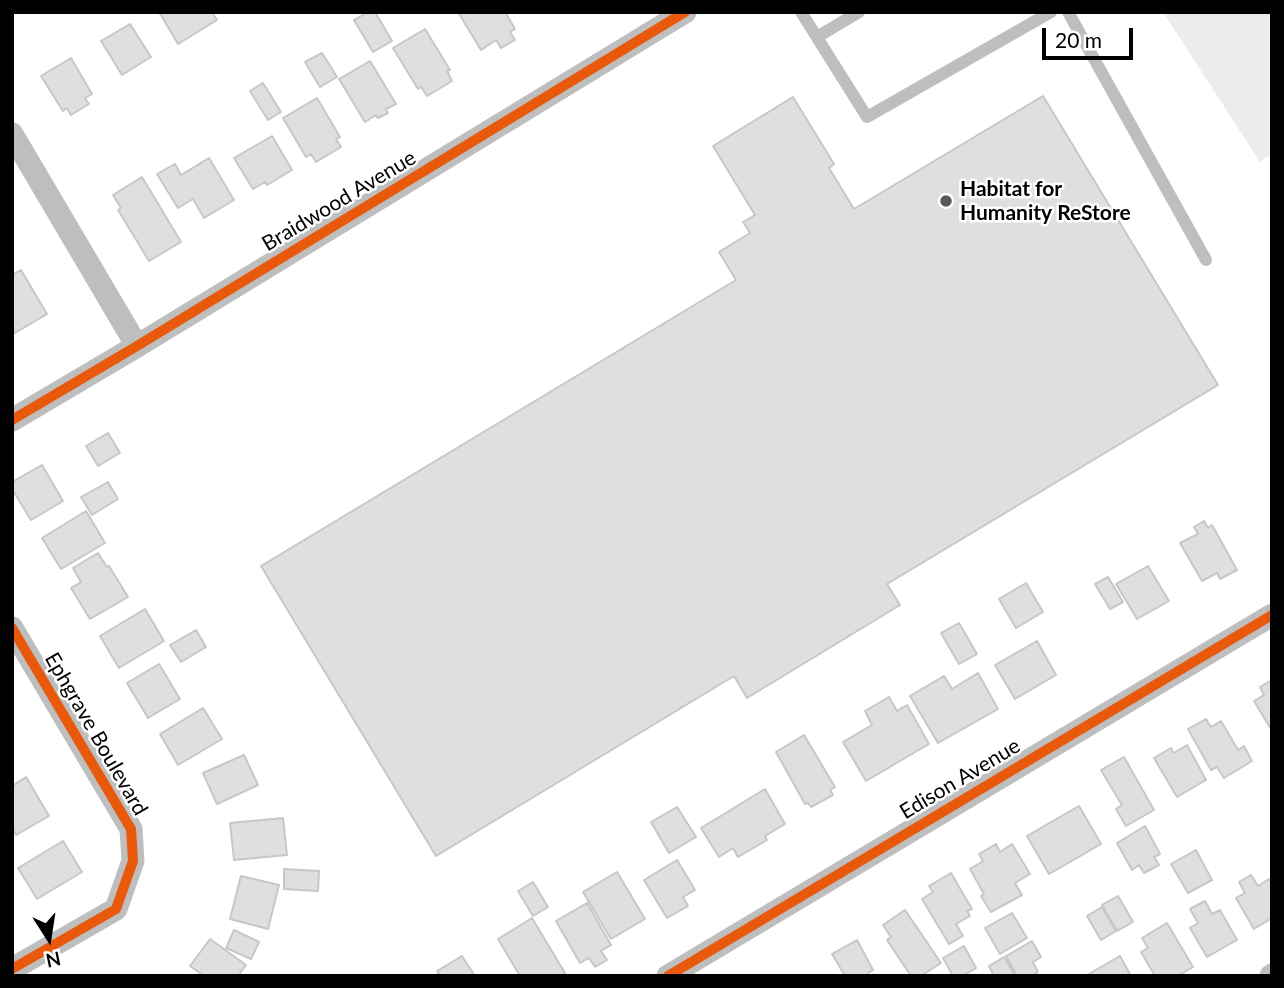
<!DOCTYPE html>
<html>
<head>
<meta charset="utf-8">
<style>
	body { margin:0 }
	#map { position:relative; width:1284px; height:988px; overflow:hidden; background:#fff; font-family:Lato,sans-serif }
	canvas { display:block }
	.frame { position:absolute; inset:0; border:14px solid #000; pointer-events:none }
	.north { position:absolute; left:14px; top:904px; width:70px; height:70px; -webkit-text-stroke:5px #fff; paint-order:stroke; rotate:168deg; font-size:19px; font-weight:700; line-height:28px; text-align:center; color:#000 }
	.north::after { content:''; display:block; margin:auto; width:24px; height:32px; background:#000; clip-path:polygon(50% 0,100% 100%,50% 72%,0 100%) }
	.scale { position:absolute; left:1042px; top:28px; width:91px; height:32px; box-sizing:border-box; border:4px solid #000; border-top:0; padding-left:9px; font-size:21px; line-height:24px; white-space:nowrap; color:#000; -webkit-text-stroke:5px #fff; paint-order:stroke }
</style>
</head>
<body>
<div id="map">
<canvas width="1284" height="988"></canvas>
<div class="frame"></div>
<div class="north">N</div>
<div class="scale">20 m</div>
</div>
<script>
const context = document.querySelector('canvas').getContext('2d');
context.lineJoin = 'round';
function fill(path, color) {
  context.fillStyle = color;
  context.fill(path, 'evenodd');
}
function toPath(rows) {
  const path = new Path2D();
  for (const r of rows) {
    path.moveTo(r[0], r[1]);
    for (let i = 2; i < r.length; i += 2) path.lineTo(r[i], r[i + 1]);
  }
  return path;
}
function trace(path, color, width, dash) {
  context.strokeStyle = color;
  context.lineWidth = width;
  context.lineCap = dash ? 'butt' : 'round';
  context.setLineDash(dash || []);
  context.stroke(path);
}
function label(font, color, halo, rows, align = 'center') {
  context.font = font + ' Lato,sans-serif';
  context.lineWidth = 5;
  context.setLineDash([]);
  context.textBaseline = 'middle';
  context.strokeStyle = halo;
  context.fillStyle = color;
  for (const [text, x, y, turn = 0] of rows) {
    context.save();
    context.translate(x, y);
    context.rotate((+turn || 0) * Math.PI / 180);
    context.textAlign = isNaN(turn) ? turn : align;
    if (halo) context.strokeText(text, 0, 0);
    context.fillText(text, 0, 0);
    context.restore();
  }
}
fill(toPath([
	[1163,12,1272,12,1272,154,1260,162]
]), '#ececec');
const building = toPath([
	[159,12,212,12,217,20,178,44,159,12],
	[368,12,375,12,392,41,373,52,354,20,368,12],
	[458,12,505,12,515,29,510,32,515,40,501,48,496,40,481,50,458,12],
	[130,24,151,57,122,75,101,41,130,24],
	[425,29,450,70,447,71,452,81,427,96,421,87,418,89,393,48,425,29],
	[322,53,337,77,320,87,305,62,322,53],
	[71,58,92,94,85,98,89,104,71,115,67,108,63,111,41,76,71,58],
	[370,61,396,104,386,109,388,113,378,118,376,115,365,122,339,79,370,61],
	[263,83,281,112,268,120,250,91,263,83],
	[1043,96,1218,385,887,584,900,605,747,698,734,676,436,856,261,566,736,280,719,252,750,233,743,222,755,215,713,146,793,97,834,164,829,168,854,209,1043,96],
	[317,98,340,137,336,139,341,147,316,162,311,154,306,157,283,118,317,98],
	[272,136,292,170,267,185,265,182,253,189,234,158,272,136],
	[209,158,234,200,204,218,193,199,178,208,157,174,175,164,181,175,209,158],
	[142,177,181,242,149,261,118,210,121,208,113,195,142,177],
	[21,270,47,314,15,333,12,329,12,275,21,270],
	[108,433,120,453,98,466,86,446,108,433],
	[42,465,63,501,31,520,12,489,12,482,42,465],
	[108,482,118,499,92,515,81,497,108,482],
	[86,511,105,543,61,569,42,538,86,511],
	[1204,521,1208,528,1212,525,1237,570,1220,579,1217,573,1202,581,1180,543,1198,534,1194,527,1204,521],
	[98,553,107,567,109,566,128,597,90,619,71,588,81,582,73,568,98,553],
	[1148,566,1169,601,1137,619,1116,584,1148,566],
	[1108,577,1123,602,1110,609,1095,584,1108,577],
	[1026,583,1043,612,1016,628,999,599,1026,583],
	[145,609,164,641,119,668,100,636,145,609],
	[959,623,977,654,959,664,941,633,959,623],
	[196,630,206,647,181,662,170,645,196,630],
	[1037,641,1056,675,1015,699,995,665,1037,641],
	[159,664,180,699,148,718,127,683,159,664],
	[978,673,998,709,938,743,910,696,944,676,952,689,978,673],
	[1272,680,1272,731,1254,701,1264,695,1260,687,1272,680],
	[889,697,897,711,907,705,929,744,866,781,843,742,872,725,865,711,889,697],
	[203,708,222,739,178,765,160,734,203,708],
	[1206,719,1211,727,1221,721,1238,750,1244,746,1252,761,1224,778,1217,767,1211,770,1188,729,1206,719],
	[804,735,835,787,830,790,833,795,811,807,808,803,805,804,776,752,804,735],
	[1187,745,1206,780,1177,797,1154,758,1171,748,1174,753,1187,745],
	[244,755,258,785,217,804,203,773,244,755],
	[1124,757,1154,810,1126,826,1116,809,1122,805,1101,770,1124,757],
	[26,777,49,816,16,835,12,828,12,786,26,777],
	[765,789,785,824,765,836,767,840,738,857,733,848,719,857,701,828,765,789],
	[1079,806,1101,844,1049,874,1027,836,1079,806],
	[677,807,696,837,669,853,651,822,677,807],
	[283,818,287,855,234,860,230,823,283,818],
	[1145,826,1160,854,1154,857,1159,865,1144,873,1139,865,1132,870,1117,843,1145,826],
	[63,841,82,872,37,899,18,868,63,841],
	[996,844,1000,852,1012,844,1030,874,1015,883,1022,895,991,912,981,896,984,894,970,869,983,861,979,854,996,844],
	[1196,850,1212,880,1188,893,1171,864,1196,850],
	[677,860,695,890,683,897,688,906,667,918,644,880,677,860],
	[284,869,319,871,318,891,284,889,284,869],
	[617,872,645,919,611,939,583,892,617,872],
	[951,873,972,909,967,911,970,916,956,924,963,936,949,944,922,899,933,892,929,886,951,873],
	[1251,875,1258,886,1269,879,1272,883,1272,918,1254,929,1236,898,1245,893,1239,882,1251,875],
	[241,876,279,885,268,929,230,919,241,876],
	[533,882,548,907,533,916,518,891,533,882],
	[1118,896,1133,922,1117,931,1102,905,1118,896],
	[1205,901,1212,914,1220,910,1237,940,1207,957,1190,928,1198,923,1190,909,1205,901],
	[587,903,611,945,601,951,607,960,595,967,589,958,580,963,556,921,587,903],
	[1102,907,1116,931,1101,940,1087,916,1102,907],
	[905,910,941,963,921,976,911,976,887,940,891,937,883,925,905,910],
	[1012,913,1027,938,1000,954,985,928,1012,913],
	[532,918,565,973,561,976,520,976,498,939,532,918],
	[1167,923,1193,967,1178,976,1155,976,1141,952,1148,948,1142,938,1167,923],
	[234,930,259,942,251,959,226,948,234,930],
	[210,939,246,965,238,976,204,976,190,966,210,939],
	[857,940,873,970,867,974,868,976,845,976,832,954,857,940],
	[1032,941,1041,957,1033,962,1038,972,1031,976,1017,976,1006,956,1032,941],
	[964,946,976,968,963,976,953,976,943,958,964,946],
	[462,956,475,976,440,976,437,971,462,956],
	[1120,956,1131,976,1091,976,1089,974,1120,956],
	[1004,957,1015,976,994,976,989,966,1004,957]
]);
fill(building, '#dfdfdf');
trace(building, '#c7c7c7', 2);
trace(toPath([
	[801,12,867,117,1051,12],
	[1068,12,1206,260],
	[817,37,859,12]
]), '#bebebe', 12);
trace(toPath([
	[12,134,137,346],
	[12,420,137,346,685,12],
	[12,628,131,829,133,861,116,909,12,969],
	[668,976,1272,615],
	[1271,976,1272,975]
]), '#bebebe', 23);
trace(toPath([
	[12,420,137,346,685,12],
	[12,628,131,829,133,861,116,909,12,969],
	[668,976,1272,615]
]), '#e8590c', 10);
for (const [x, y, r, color] of [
	[946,201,7,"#595959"]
]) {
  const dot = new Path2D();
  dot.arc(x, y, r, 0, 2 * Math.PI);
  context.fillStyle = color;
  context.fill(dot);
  trace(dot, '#fff', 2.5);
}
label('bold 21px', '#000', '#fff', [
	["Habitat for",960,189],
	["Humanity ReStore",960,213]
], 'left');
label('21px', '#000', '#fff', [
	["Braidwood Avenue",339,201,-31],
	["Ephgrave Boulevard",96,734,60],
	["Edison Avenue",960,779,-31]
]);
</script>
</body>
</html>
